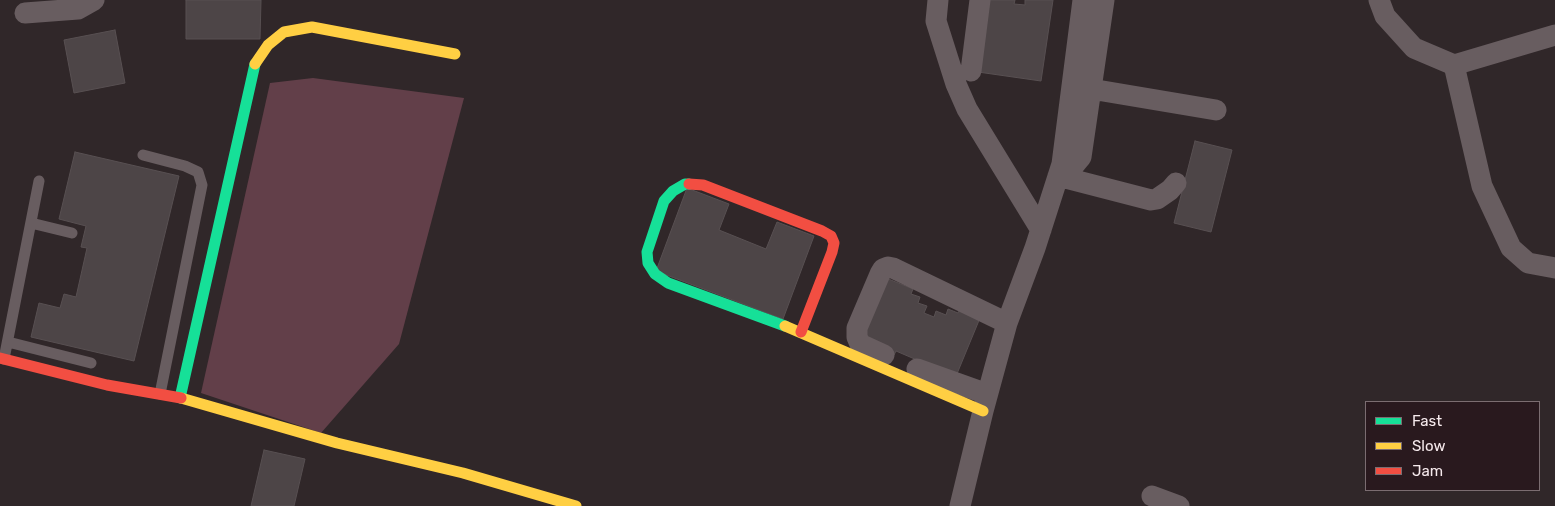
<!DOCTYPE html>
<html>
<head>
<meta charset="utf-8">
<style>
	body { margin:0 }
	#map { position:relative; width:1555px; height:506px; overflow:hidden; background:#302729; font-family:Rubik,sans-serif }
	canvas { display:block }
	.legend { position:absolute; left:1365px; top:401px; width:175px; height:90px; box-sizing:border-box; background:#29191e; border:1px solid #7b6d71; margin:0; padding:6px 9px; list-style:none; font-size:15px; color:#f6eaed }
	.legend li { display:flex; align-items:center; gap:10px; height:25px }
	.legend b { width:25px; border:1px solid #7b6d71 }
</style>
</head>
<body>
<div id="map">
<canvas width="1555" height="506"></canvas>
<ul class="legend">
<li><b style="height:6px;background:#16e098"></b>Fast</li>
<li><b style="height:6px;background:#ffcf43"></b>Slow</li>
<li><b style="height:6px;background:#f24e42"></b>Jam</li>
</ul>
</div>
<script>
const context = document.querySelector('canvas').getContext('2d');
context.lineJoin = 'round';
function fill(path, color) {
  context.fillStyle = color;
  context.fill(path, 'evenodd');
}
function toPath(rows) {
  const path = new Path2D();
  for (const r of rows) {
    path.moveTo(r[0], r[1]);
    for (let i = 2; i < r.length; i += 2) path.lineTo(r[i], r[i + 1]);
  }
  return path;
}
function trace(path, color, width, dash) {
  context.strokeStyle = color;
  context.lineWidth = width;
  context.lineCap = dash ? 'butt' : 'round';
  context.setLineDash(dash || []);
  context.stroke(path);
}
fill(toPath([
	[313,78,464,98,399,344,321,433,201,393,270,83]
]), '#623f49');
const building = toPath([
	[186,0,261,0,260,39,186,39,186,0],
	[988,0,1015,0,1014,4,1025,5,1025,0,1053,0,1041,81,978,72,988,0],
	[115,30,125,83,74,93,64,40,115,30],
	[1195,141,1232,150,1211,232,1174,223,1195,141],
	[75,152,179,176,134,361,31,337,39,303,60,308,64,294,76,297,87,248,81,247,86,226,59,219,75,152],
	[687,188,729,204,719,230,766,249,777,222,814,236,783,319,656,271,687,188],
	[886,278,913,289,911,294,920,297,918,303,927,306,924,313,934,317,936,311,946,315,948,309,958,313,960,309,980,318,954,381,924,363,896,351,894,355,863,335,886,278],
	[264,450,305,459,294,506,251,506,264,450]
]);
fill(building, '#4d4547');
trace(building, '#585052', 1);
trace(toPath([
	[143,155,185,166,198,172,202,185,160,394],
	[31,223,72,233],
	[8,342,91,363],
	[4,359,39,181]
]), '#685d60', 11);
trace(toPath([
	[938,0,936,21,956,84,967,109,1041,230],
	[1379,0,1385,16,1414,48,1454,65,1555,35],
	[25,13,78,9,94,0],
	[1454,65,1482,186,1511,248,1528,263,1555,268],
	[971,71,980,0],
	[1091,89,1216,110],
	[1058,176,1071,169,1081,157,1104,0],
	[1058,176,1151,200,1157,199,1170,190,1176,183],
	[884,355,860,344,857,337,857,328,880,274,883,269,888,267,893,268,1007,323],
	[917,369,987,394],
	[1152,496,1179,506],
	[960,506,983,411,1007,323,1035,248,1062,164,1083,0]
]), '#685d60', 21);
trace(toPath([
	[689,184,685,184,673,191,664,201,647,252,648,263,655,274,668,283,785,326],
	[180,398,255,64]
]), '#16e098', 11);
trace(toPath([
	[255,64,268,45,284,32,312,27,455,54],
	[785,326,983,411],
	[181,398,337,443,463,473,576,506]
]), '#ffcf43', 11);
trace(toPath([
	[689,184,703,185,822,231,831,236,834,243,832,252,801,332],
	[0,358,107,385,181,398]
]), '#f24e42', 11);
</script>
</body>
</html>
